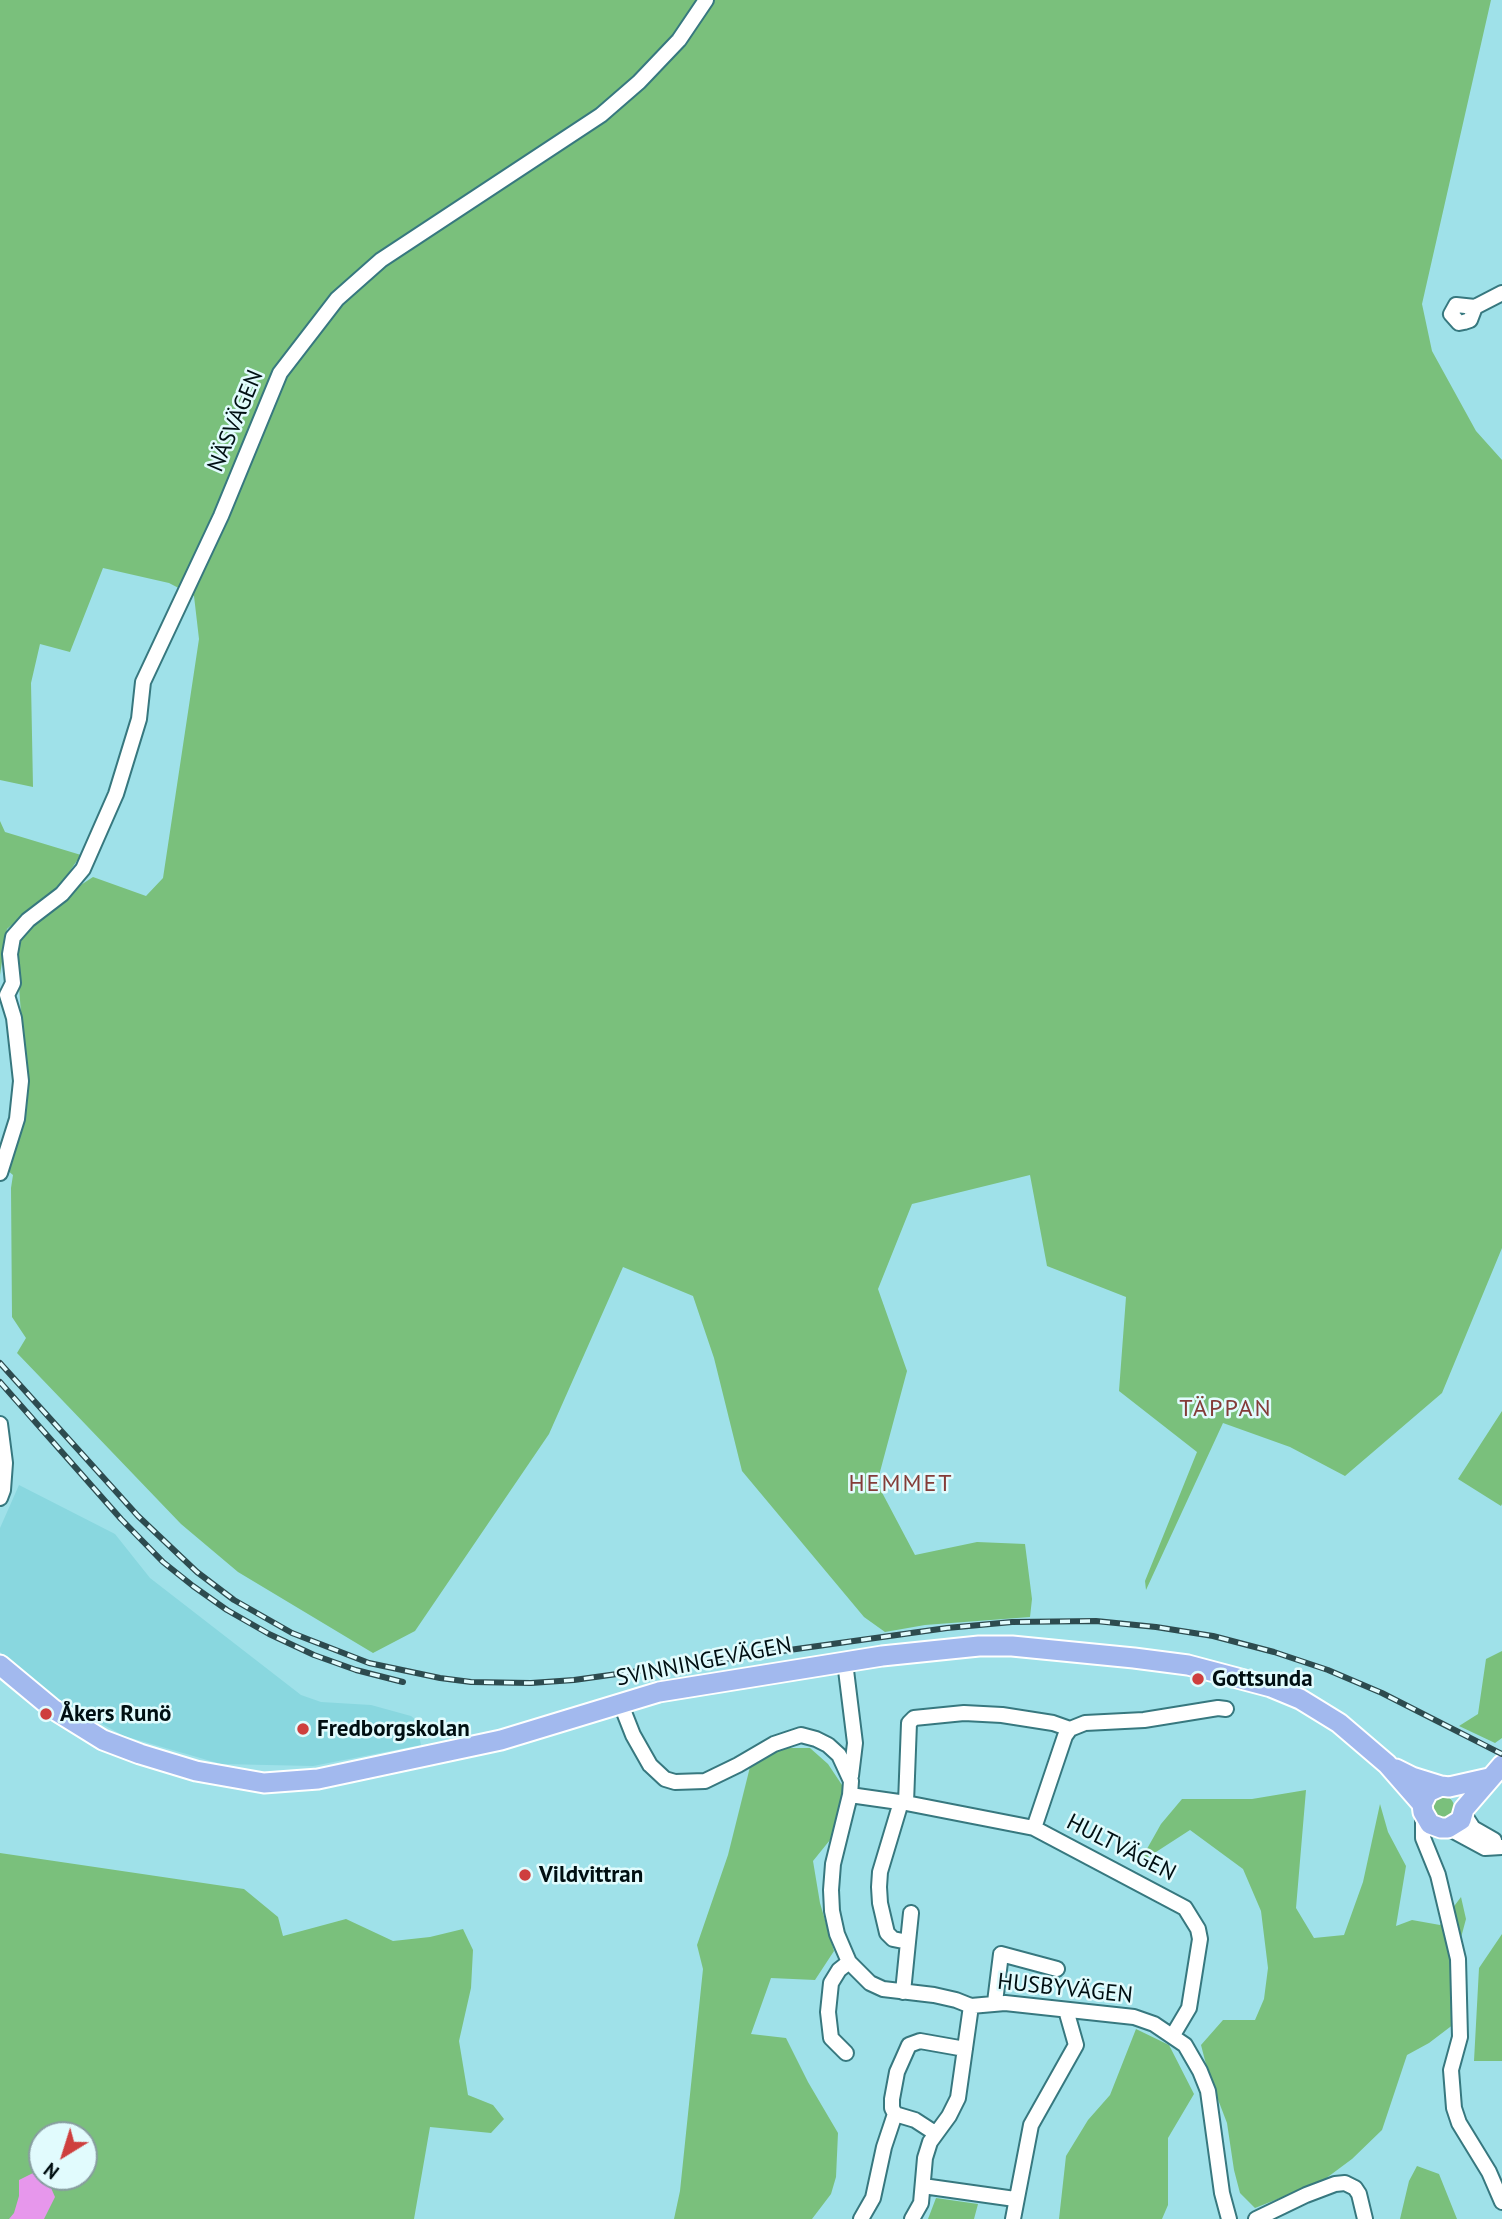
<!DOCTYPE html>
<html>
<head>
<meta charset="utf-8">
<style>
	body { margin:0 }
	#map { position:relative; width:1502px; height:2219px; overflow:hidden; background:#9fe1e9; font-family:"PT Sans",sans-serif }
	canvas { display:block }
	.north { position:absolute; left:28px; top:2121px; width:70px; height:70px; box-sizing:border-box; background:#e1fbfd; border:2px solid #879d9f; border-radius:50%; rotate:218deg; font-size:19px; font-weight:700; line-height:28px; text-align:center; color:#000f12 }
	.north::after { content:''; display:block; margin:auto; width:24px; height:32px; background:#ce3f3e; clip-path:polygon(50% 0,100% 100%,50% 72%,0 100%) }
</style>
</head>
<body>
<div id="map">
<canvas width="1502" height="2219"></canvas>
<div class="north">N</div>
</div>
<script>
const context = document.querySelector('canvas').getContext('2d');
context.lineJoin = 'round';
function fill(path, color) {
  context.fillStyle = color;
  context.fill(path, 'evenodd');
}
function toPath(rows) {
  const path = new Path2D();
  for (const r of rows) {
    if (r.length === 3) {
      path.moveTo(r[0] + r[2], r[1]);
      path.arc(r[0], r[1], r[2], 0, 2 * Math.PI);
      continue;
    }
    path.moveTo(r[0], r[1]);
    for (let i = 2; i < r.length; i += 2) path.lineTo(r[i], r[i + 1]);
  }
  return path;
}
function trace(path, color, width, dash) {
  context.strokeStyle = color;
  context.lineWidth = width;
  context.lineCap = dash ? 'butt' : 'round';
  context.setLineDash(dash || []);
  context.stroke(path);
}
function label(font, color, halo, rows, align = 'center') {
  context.font = font + ' "PT Sans",sans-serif';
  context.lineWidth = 5;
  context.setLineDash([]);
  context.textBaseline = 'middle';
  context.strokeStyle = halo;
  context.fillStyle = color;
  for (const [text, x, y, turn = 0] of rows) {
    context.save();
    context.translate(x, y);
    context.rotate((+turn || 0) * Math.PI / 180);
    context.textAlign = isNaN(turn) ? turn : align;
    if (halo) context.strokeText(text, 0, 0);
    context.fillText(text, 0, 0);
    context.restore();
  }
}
fill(toPath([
	[19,1485,115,1534,150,1578,301,1695,321,1702,371,1705,411,1716,416,1720,421,1745,313,1766,221,1764,124,1736,42,1691,0,1652,0,1528]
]), '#89d7df');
fill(toPath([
	[0,0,1491,0,1422,304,1432,351,1476,431,1502,460,1502,1248,1442,1393,1345,1476,1290,1447,1223,1423,1146,1590,1145,1581,1197,1452,1119,1391,1126,1297,1047,1266,1030,1175,912,1204,878,1289,907,1371,877,1483,915,1555,977,1542,1025,1544,1032,1599,1030,1617,925,1625,885,1632,864,1617,742,1471,714,1358,693,1296,623,1267,549,1434,415,1631,373,1653,238,1572,181,1524,17,1353,26,1338,12,1317,11,1188,13,1175,7,1170,27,1098,19,986,14,953,25,931,70,892,93,877,146,896,163,878,199,639,194,596,169,583,103,568,70,652,40,644,31,683,33,787,0,780],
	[0,821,5,832,81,855,56,891,34,906,7,929,0,975],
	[1502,1411,1502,1504,1501,1506,1458,1479],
	[1502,1651,1502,1738,1495,1743,1459,1726,1478,1714,1486,1659],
	[772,1748,810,1748,828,1764,844,1788,834,1835,813,1861,820,1903,834,1951,815,1980,771,1978,751,2034,786,2038,808,2082,838,2133,836,2177,831,2194,812,2219,674,2219,680,2191,703,1969,697,1945,728,1855,750,1767],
	[1306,1790,1296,1908,1314,1938,1344,1935,1363,1882,1380,1804,1388,1832,1406,1866,1396,1926,1412,1920,1440,1925,1461,1897,1466,1919,1452,1971,1454,2024,1429,2043,1407,2055,1382,2130,1352,2159,1321,2182,1255,2208,1240,2193,1234,2170,1227,2123,1209,2076,1201,2045,1223,2020,1255,2020,1264,1999,1268,1968,1261,1911,1243,1869,1190,1830,1139,1863,1161,1824,1182,1799,1252,1799],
	[1443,1807,11],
	[0,1853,244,1889,278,1917,283,1936,346,1919,393,1941,430,1937,463,1929,473,1950,471,1988,459,2041,468,2095,493,2105,504,2119,491,2133,430,2127,414,2219,0,2219],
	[42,2135,84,2135,84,2177,42,2177],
	[1502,1934,1502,2061,1474,2061,1479,1968],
	[1136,2029,1169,2045,1194,2094,1168,2138,1168,2205,1162,2219,1059,2219,1066,2156,1088,2120,1110,2095],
	[1417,2166,1439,2174,1457,2219,1400,2219,1409,2181],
	[936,2198,978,2204,974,2219,928,2219]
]), '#7ac07c');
fill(toPath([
	[33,2173,48,2181,55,2197,44,2219,9,2219,14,2213,19,2196,19,2180]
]), '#e797ec');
const minor = toPath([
	[1475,307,1470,320,1464,322,1459,323,1451,314,1456,305,1475,307,1502,293],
	[7,995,13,983,10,954,13,937,28,920,62,894,83,869,116,794,139,719,143,682,221,516,280,373,337,299,381,260,601,115,639,82,679,40,706,0],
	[0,1173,17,1119,21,1081,14,1018,7,995],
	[0,1424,5,1463,3,1490,0,1498],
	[845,1662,855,1743,851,1776],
	[620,1702,633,1735,650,1765,665,1779,675,1782,705,1781,738,1765,774,1744,801,1735,816,1739,828,1745,839,1755,851,1781,850,1795,833,1864,831,1890,832,1911,837,1934,849,1962,870,1983,883,1989,934,1995,956,2000,971,2006,1005,2003,1134,2017,1154,2024,1185,2045,1200,2071,1208,2091,1222,2193,1229,2219],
	[850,1795,906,1803,1034,1828,1185,1908,1198,1929,1200,1939,1189,2008,1173,2035],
	[901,1802,880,1872,879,1887,880,1903,887,1933,893,1939,908,1942,903,1992],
	[906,1803,909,1723,914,1718,964,1713,1002,1715,1053,1723,1070,1729],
	[1423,1812,1423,1838,1438,1875,1458,1959,1460,2037,1451,2070,1454,2108,1459,2123,1489,2172,1502,2202],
	[1464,1814,1473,1828,1494,1840],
	[1034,1828,1065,1736,1070,1729,1085,1723,1144,1720,1218,1708,1226,1709],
	[1448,1828,1485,1848,1502,1847],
	[908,1942,911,1913],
	[995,2002,1001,1954,1057,1969],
	[846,2053,831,2038,828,2012,831,1983,839,1970,849,1962],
	[935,2133,915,2120,895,2114,892,2108,892,2099,897,2072,909,2045,920,2041,965,2049],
	[923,2186,1015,2199],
	[861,2219,873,2198,884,2147,895,2114],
	[912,2219,921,2203,925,2158,930,2142,949,2116,958,2098,971,2006],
	[1013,2219,1031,2125,1076,2045,1066,2010],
	[1256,2219,1306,2195,1335,2184,1345,2183,1355,2188,1359,2194,1365,2219]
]);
const major = toPath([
	[0,1665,53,1709,103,1740,140,1754,196,1771,264,1783,318,1779,501,1740,659,1692,882,1656,979,1646,1012,1646,1134,1658,1188,1665,1271,1687,1300,1699,1339,1723,1387,1764,1422,1804],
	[1396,1769,1412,1777,1441,1786,1449,1787,1489,1778],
	[1441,1786,1428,1792,1422,1804,1423,1812,1430,1824,1441,1828,1448,1828,1461,1820,1464,1809,1502,1765]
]);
trace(minor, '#37787f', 18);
trace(major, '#fff', 23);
trace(minor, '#fff', 14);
trace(major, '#a2b9ee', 19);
const rail = toPath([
	[0,1363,138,1516,197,1572,234,1600,292,1633,369,1663,440,1678,471,1682,531,1683,574,1680,947,1628,1012,1622,1096,1621,1156,1627,1213,1636,1274,1652,1328,1670,1382,1693,1502,1754],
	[0,1382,121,1519,163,1562,193,1586,227,1610,269,1634,314,1655,356,1670,403,1682]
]);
trace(rail, '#2d4b4f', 6);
trace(rail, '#e1fbfd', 3.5, [10]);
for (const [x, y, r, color] of [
	[1198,1679,7,"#ce3f3e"],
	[46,1714,7,"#ce3f3e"],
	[303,1729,7,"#ce3f3e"],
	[525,1875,7,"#ce3f3e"]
]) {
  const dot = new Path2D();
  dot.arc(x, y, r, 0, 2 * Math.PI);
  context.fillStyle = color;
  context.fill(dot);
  trace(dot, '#e1fbfd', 2.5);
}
label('23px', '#000f12', '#e1fbfd', [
	["NÄSVÄGEN",236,421,-67],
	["SVINNINGEVÄGEN",704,1662,-11],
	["HULTVÄGEN",1121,1848,27],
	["HUSBYVÄGEN",1065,1989,6]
]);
label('bold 23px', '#000f12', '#e1fbfd', [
	["Gottsunda",1212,1679],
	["Åkers Runö",60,1714],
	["Fredborgskolan",317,1729],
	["Vildvittran",539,1875]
], 'left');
context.letterSpacing = '2px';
label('24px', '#843c38', '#e1fbfd', [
	["TÄPPAN",1226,1409],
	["HEMMET",901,1484]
]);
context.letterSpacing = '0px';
</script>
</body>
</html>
